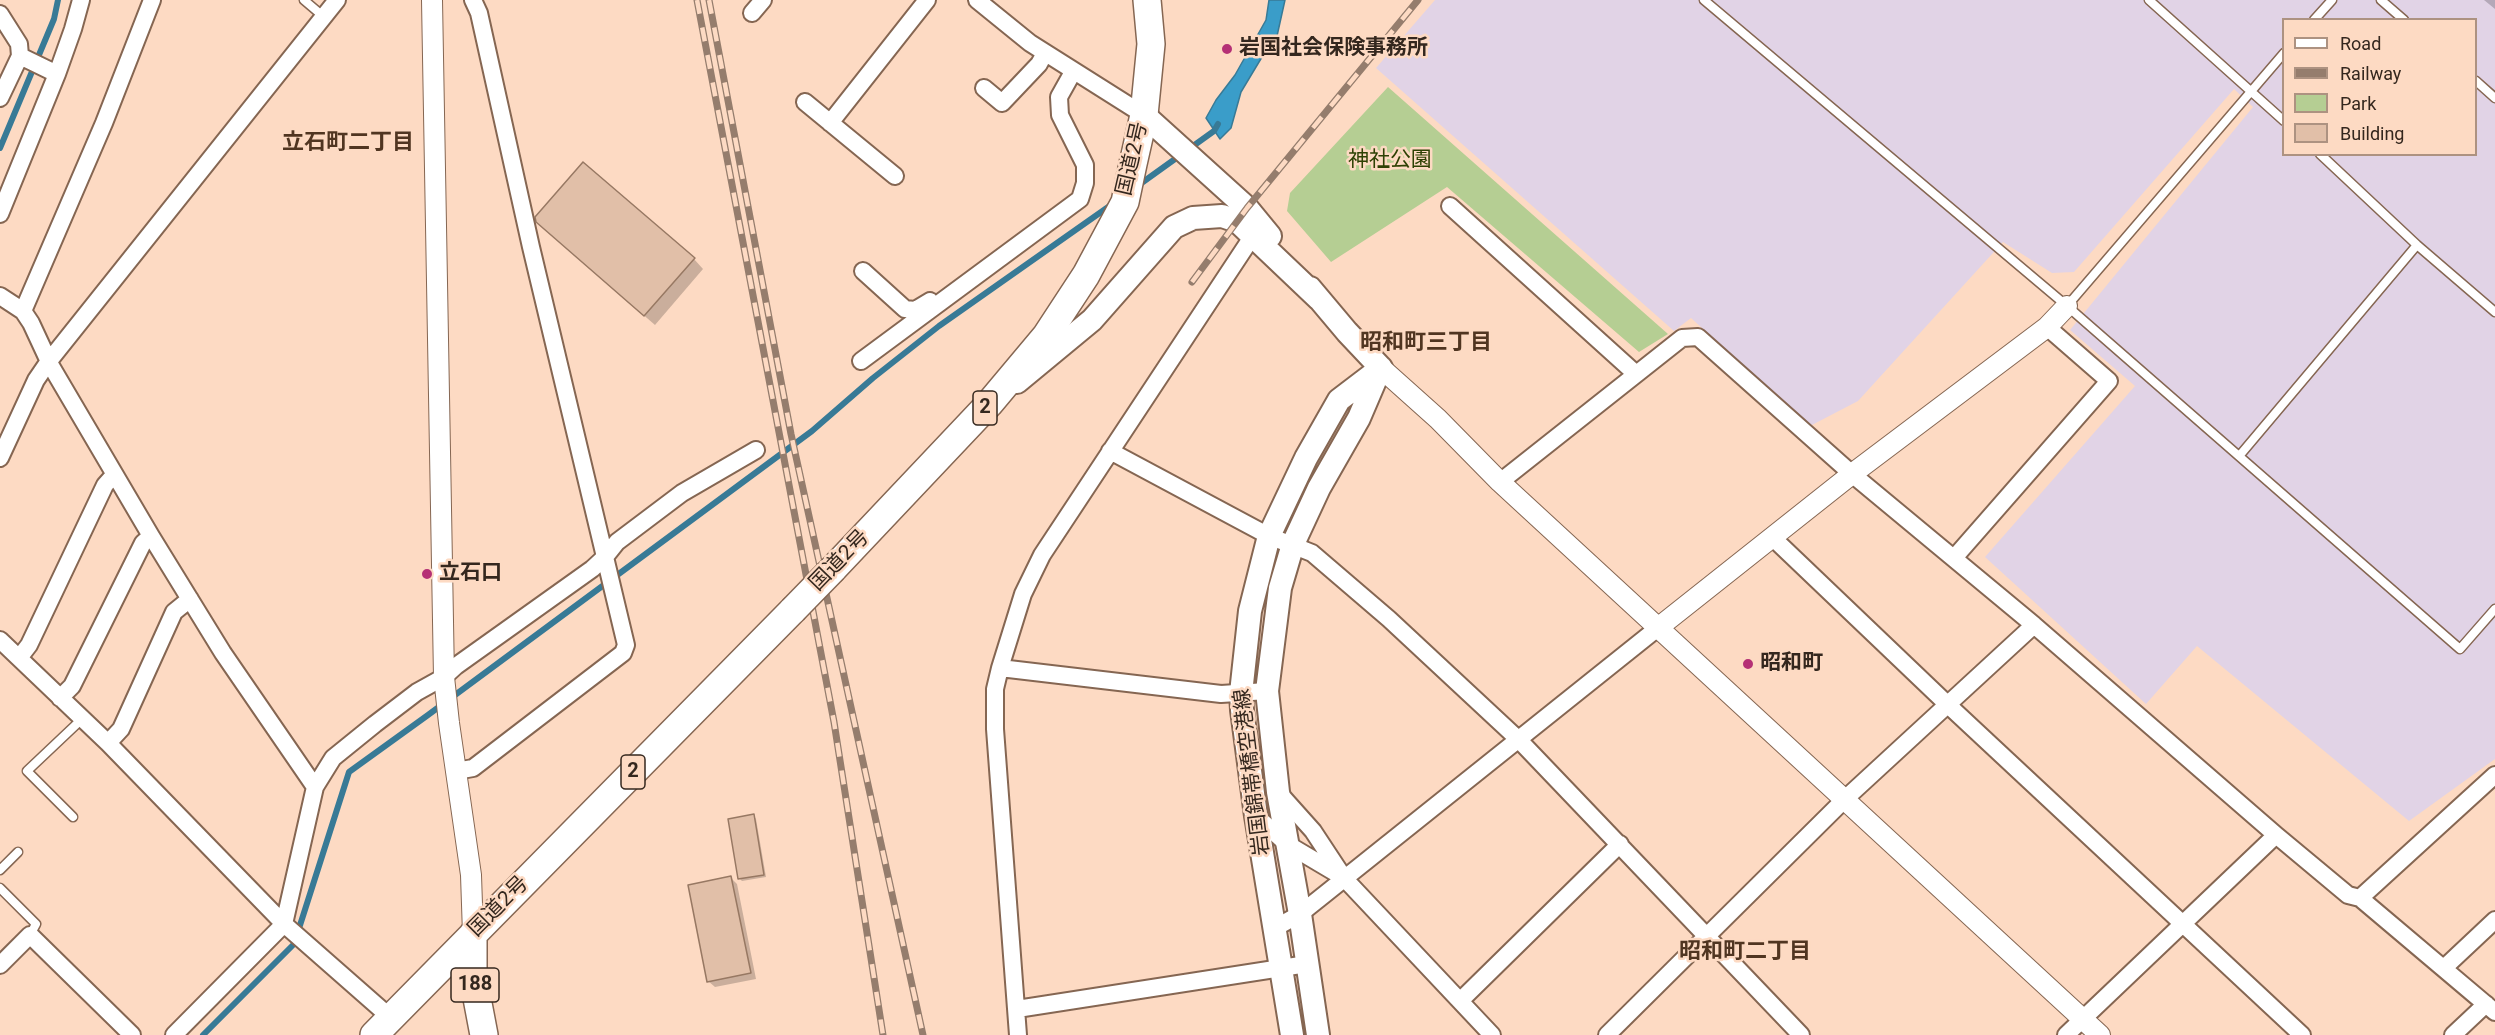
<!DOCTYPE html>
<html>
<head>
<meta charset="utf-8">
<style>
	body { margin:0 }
	#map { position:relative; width:2495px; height:1035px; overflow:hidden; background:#fddac3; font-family:Roboto,sans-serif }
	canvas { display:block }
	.legend { position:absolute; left:2282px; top:18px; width:195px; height:138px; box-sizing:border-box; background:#fddac3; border:2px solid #ad9281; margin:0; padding:8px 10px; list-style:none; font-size:18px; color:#34271e }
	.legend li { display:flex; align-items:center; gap:12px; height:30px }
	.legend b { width:30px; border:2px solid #ad9281 }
</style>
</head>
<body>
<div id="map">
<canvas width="2495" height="1035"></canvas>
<ul class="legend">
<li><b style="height:8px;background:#fff"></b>Road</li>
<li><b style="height:8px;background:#957d6d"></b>Railway</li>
<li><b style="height:16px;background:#b5ce93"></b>Park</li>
<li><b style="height:16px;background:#e1bfa8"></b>Building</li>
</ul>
</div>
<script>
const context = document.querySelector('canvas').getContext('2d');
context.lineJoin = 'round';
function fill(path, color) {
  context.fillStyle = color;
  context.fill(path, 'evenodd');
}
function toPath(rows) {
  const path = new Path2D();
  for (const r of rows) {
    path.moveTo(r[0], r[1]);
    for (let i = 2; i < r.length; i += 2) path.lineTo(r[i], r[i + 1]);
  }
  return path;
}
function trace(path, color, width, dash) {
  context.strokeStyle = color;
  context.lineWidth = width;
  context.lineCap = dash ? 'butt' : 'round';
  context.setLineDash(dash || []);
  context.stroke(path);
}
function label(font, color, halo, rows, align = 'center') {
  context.font = font + ' Roboto,"Noto Sans JP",sans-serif';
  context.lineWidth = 5;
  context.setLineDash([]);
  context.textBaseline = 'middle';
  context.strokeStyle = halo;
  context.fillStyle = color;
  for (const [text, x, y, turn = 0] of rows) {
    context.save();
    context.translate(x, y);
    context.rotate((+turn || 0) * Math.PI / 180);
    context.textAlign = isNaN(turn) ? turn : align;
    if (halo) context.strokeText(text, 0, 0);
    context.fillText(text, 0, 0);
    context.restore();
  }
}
fill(toPath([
	[1435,0,2495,0,2495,759,2409,821,2197,646,2146,704,1985,557,2135,386,2070,330,2253,107,2234,89,2074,272,2052,273,2003,242,1858,401,1810,426,1691,318,1674,331,1376,68],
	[2284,20,2476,20,2476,154,2284,154]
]), '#e1d3e6');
fill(toPath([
	[1388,87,1668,334,1639,352,1447,187,1331,262,1287,211,1290,193]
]), '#b5ce93');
const water = toPath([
	[1269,0,1285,0,1277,36,1262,57,1241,92,1231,128,1220,139,1206,118,1216,100,1235,75,1266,20,1269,0]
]);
fill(water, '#3a9dc9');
trace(water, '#387a96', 1.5);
fill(toPath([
	[2484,0,2495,0,2495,9],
	[548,232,694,259,703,269,655,325],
	[754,816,756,819,766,877,742,881,739,878],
	[731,878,737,884,756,979,715,987,708,981]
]), '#0003');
trace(toPath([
	[0,148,54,19,58,0],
	[1136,187,1214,131,1218,124],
	[203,1035,294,944,349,772,428,715,812,431,873,378,939,326,1111,205]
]), '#387a96', 6);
const building = toPath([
	[583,162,695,258,644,316,536,222,535,217,583,162],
	[754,814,764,875,738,879,728,819,754,814],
	[731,876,751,973,707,982,688,885,731,876]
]);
fill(building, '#e1bfa8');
trace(building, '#977863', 1.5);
const service = toPath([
	[304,0,324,17],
	[1704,0,2067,306,2460,649,2495,609],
	[2149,0,2284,121],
	[2381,0,2404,20],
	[2314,20,2332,0],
	[2476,81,2495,98],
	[2320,154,2417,245,2495,312],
	[2067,306,2284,53],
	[2240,455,2417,245],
	[73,817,27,771,82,719],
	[0,870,18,852],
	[0,888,36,924,30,935]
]);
const minor = toPath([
	[977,0,1030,43,1144,115],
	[752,13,763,0],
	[0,14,19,44,20,56,0,98],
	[20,56,57,74],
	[984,88,1002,103,1039,64,1045,53],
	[805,102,895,176],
	[830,123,927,0],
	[1450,206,1636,374],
	[0,214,57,74,73,29,81,0],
	[863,271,905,309,915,310,930,301],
	[0,296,23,311,31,323,51,366,151,536,223,653,315,787,333,758,375,724,417,692,444,677,456,666,592,569,605,557,617,542,682,493,756,450],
	[23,311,104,123,152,0],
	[861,361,1080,199,1085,183,1085,165,1060,115,1059,97,1073,72],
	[1110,451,1269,536,1312,553,1389,619,1519,740,1801,1035],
	[0,458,36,380,49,361,337,0],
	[1500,482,1682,338,1698,337,1852,474,2034,625,2276,835,2348,895,2360,898,2495,1012],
	[1772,537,1947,704,2302,1035],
	[1954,558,2109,381,2047,327],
	[0,640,108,743,284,924,391,1018],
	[19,658,29,645,105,485,114,475],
	[1000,668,1221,694,1267,691],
	[60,698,72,686,143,543,151,536],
	[108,743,121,729,174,612,190,599],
	[456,771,473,768,623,653,626,645,531,247,479,13,473,0],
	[1279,793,1313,831,1344,878,1492,1035],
	[1256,816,1287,844,1341,876],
	[2360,898,2495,775],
	[1275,928,1300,914,1659,627],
	[0,965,30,935,132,1035],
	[2445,967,2495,920],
	[1460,1001,1620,844],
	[1017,1009,1307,964],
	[174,1035,284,924,315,787],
	[1018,1035,995,729,995,689,1000,668,1023,594,1042,555,1258,228],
	[1607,1035,1845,799,2034,625],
	[2066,1035,2276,835],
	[2453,1035,2486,1004]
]);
const tertiary = toPath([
	[432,0,444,677,449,723,471,875,473,934],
	[1381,368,1438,419,1500,482,2100,1035],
	[1659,627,1852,474,2047,327,2067,306]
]);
const secondary = toPath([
	[1144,115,1247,208,1270,236],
	[1310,288,1347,332,1381,368],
	[1017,382,1092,320,1174,227,1193,218,1222,216,1237,221,1319,299],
	[1292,1035,1256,816,1242,710,1241,693,1250,611,1269,536,1306,458,1339,400,1381,368],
	[1318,1035,1300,914,1278,792,1267,691,1280,588,1293,544,1319,488,1359,418,1380,369]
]);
const trunk = toPath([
	[833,569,989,404,1046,336,1086,275,1125,202,1133,164,1144,115,1151,44,1147,0],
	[473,934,473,977,484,1035],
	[374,1035,793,610]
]);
trace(service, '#856652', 11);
trace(minor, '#856652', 20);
trace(tertiary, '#856652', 22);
trace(secondary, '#856652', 26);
trace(trunk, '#856652', 30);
trace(service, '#fff', 8);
trace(minor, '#fff', 16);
trace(tertiary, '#fff', 20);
trace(secondary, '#fff', 22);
trace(trunk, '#fff', 27);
const rail = toPath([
	[697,0,834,722,883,1035],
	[709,0,791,434,923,1035],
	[1192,282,1247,208,1418,0]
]);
trace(rail, '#957d6d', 7);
trace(rail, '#fddac3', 4.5, [14]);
const trunkBridge = toPath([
	[793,610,833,569]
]);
trace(trunkBridge, '#856652', 30, []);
trace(trunkBridge, '#fff', 27);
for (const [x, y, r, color] of [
	[1227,49,6,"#b53075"],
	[427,574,6,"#b53075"],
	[1748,664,6,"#b53075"]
]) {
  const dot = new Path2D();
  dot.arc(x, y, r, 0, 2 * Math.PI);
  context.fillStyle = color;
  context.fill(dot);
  trace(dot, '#fddac3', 2);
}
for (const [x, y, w] of [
	[985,408,24],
	[633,772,24],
	[475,985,48]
]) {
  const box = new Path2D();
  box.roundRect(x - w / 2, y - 17, w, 34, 4.5);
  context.fillStyle = '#fddac3';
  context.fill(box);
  trace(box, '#34271e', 1.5);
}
label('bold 20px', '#34271e', null, [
	["2",985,408],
	["2",633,772],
	["188",475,985]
]);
label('bold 21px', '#34271e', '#fddac3', [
	["岩国社会保険事務所",1239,49],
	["立石口",439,574],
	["昭和町",1760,664]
], 'left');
label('21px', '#34271e', '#fddac3', [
	["国道2号",1133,159,-77],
	["国道2号",840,561,-46],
	["岩国錦帯橋空港線",1253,772,-97],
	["国道2号",499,907,-45]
]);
label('21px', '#2e4104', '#fddac3', [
	["神社公園",1390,161]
]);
label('bold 22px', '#503521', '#fddac3', [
	["立石町二丁目",348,143],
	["昭和町三丁目",1426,343],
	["昭和町二丁目",1745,952]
]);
</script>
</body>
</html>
